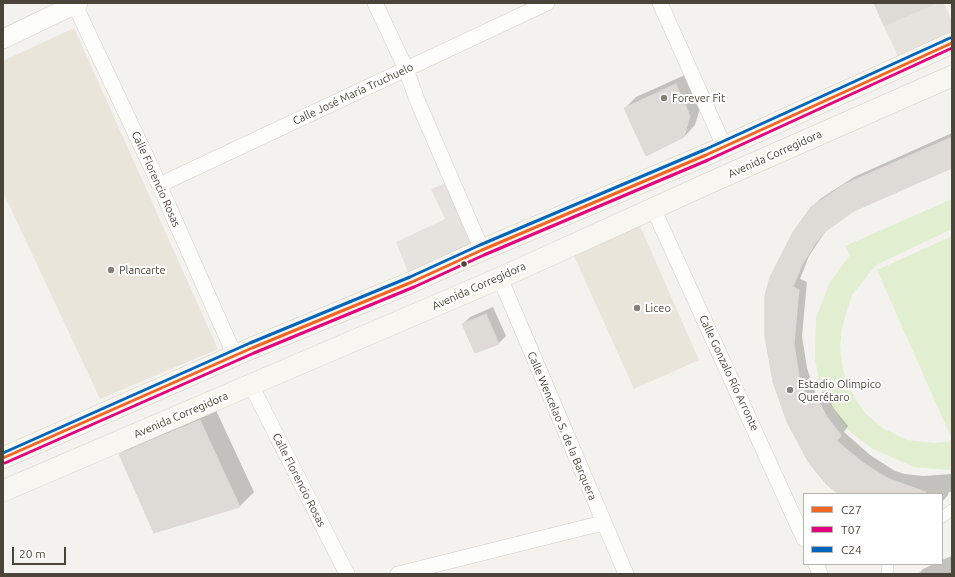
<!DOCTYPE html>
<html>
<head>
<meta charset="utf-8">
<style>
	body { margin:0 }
	#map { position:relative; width:955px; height:577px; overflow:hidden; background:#f4f2ee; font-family:Ubuntu,sans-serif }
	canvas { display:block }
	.frame { position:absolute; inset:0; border:4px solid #4b4439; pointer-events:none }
	.legend { position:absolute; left:803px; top:493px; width:140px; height:72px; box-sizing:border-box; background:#fff; border:1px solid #b7b4b0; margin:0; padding:5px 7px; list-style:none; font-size:12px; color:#4b4439 }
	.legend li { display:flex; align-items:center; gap:8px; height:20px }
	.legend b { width:20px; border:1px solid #b7b4b0 }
	.scale { position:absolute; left:12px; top:547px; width:54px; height:18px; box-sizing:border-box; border:2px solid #4b4439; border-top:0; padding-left:5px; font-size:12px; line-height:14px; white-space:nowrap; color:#4b4439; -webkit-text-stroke:3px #fff; paint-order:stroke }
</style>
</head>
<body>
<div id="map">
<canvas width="955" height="577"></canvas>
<div class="frame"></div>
<ul class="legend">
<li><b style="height:5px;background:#f26522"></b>C27</li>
<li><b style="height:5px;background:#e5007d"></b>T07</li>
<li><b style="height:5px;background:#0065bd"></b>C24</li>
</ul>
<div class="scale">20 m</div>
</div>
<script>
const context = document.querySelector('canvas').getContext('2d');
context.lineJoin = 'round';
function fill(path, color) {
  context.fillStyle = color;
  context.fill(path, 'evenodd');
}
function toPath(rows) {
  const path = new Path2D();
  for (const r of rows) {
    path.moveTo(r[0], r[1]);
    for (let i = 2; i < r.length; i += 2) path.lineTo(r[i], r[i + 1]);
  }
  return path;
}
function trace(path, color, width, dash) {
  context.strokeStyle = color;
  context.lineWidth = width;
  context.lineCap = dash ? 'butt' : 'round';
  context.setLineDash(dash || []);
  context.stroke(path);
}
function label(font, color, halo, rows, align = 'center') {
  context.font = font + ' Ubuntu,sans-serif';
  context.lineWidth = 4;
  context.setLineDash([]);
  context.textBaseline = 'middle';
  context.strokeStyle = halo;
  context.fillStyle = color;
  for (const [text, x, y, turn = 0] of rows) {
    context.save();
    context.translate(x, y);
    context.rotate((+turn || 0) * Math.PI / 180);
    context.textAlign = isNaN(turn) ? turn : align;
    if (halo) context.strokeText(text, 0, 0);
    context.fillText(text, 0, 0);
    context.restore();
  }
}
fill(toPath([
	[74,28,218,349,100,399,3,192,3,61],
	[640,226,699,360,634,389,574,256]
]), '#eae5da');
fill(toPath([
	[952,199,952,229,876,265,852,295,842,327,840,347,843,370,854,397,866,414,884,429,907,440,935,443,952,441,952,469,950,470,914,467,871,448,847,429,829,402,821,387,815,360,816,318,830,282,850,255,845,246],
	[952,236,952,437,951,437,877,270]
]), '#e1eecf');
fill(toPath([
	[916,3,944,3,952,21,952,37,900,61,884,26,914,13],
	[451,181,482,250,412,282,396,242,445,219,431,189]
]), '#e6e3df');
fill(toPath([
	[687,74,701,105,695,125,684,137,625,108,636,97],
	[952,133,952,167,853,210,827,229,809,256,800,279,807,282,802,336,807,368,816,395,825,391,834,409,848,426,844,432,870,455,895,471,905,474,923,476,952,474,952,491,948,493,948,495,942,502,942,494,840,494,766,337,812,208,820,199,854,177],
	[493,307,506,336,499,343,476,352,463,324,470,317],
	[214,406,254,492,240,506,155,532,121,454,135,440],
	[952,556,952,574,918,574,923,569,934,564,942,564,942,560]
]), '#0003');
const building = toPath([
	[874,3,936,3,884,26,874,3],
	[676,84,690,116,684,137,646,156,624,108,676,84],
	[952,137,952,168,854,211,826,231,816,242,802,265,793,287,799,290,794,344,799,376,808,402,817,398,827,417,841,435,837,441,862,462,887,478,926,492,925,494,838,494,826,484,809,463,787,422,773,382,765,337,765,295,770,277,793,232,811,207,845,184,952,137],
	[486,314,499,344,475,353,462,324,486,314],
	[200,420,240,507,154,533,119,454,200,420]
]);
fill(building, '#dedbd6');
trace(building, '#dcd9d4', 1);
const pedestrian = toPath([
	[942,517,952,510],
	[887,574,888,564]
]);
const minor = toPath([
	[74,3,153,171,235,356],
	[375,3,406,69,417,100,482,250],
	[660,3,724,146],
	[159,185,547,3],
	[653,208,804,539],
	[500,278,626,574],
	[251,385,347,574],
	[816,564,820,574],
	[398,574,603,523]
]);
const tertiary = toPath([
	[3,39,78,3]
]);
const secondary = toPath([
	[3,458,252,348,412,282,482,250,706,155,952,43],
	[3,491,500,278,718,179,952,76]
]);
trace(pedestrian, '#d2d0cb', 12);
trace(minor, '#d2d0cb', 16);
trace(tertiary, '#d2d0cb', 20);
trace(secondary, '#d3cfc5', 22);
trace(pedestrian, '#fdfdfc', 11);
trace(minor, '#fdfdfc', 15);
trace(tertiary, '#fdfdfc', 19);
trace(secondary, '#f7f6f1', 21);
trace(toPath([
	[3,458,252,348,412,282,482,250,706,155,952,43]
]), '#f26522', 3);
trace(toPath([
	[5,463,254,353,414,287,484,255,708,160,952,48]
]), '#e5007d', 3);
trace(toPath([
	[3,453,250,343,410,277,480,245,704,150,950,38]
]), '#0065bd', 3);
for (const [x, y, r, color] of [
	[664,98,4,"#868178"],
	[464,264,3.5,"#4b4439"],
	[111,270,4,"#868178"],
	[637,308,4,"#868178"],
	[790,390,4,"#868178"]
]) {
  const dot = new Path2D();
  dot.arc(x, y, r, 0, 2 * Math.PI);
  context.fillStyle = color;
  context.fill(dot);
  trace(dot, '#fff', 1.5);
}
label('11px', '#4b4439', '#fff', [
	["Calle José María Truchuelo",353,94,-25],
	["Avenida Corregidora",775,154,-24],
	["Calle Florencio Rosas",156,179,66],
	["Avenida Corregidora",479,286,-24],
	["Calle Gonzalo Río Arronte",729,373,65],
	["Avenida Corregidora",181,415,-23],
	["Calle Wencelao S. de la Barquera",562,426,67],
	["Calle Florencio Rosas",299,480,63]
]);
label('11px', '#4b4439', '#fff', [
	["Forever Fit",672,98],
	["Plancarte",119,270],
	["Liceo",645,308],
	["Estadio Olimpico",798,384],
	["Querétaro",798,397]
], 'left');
</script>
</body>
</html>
